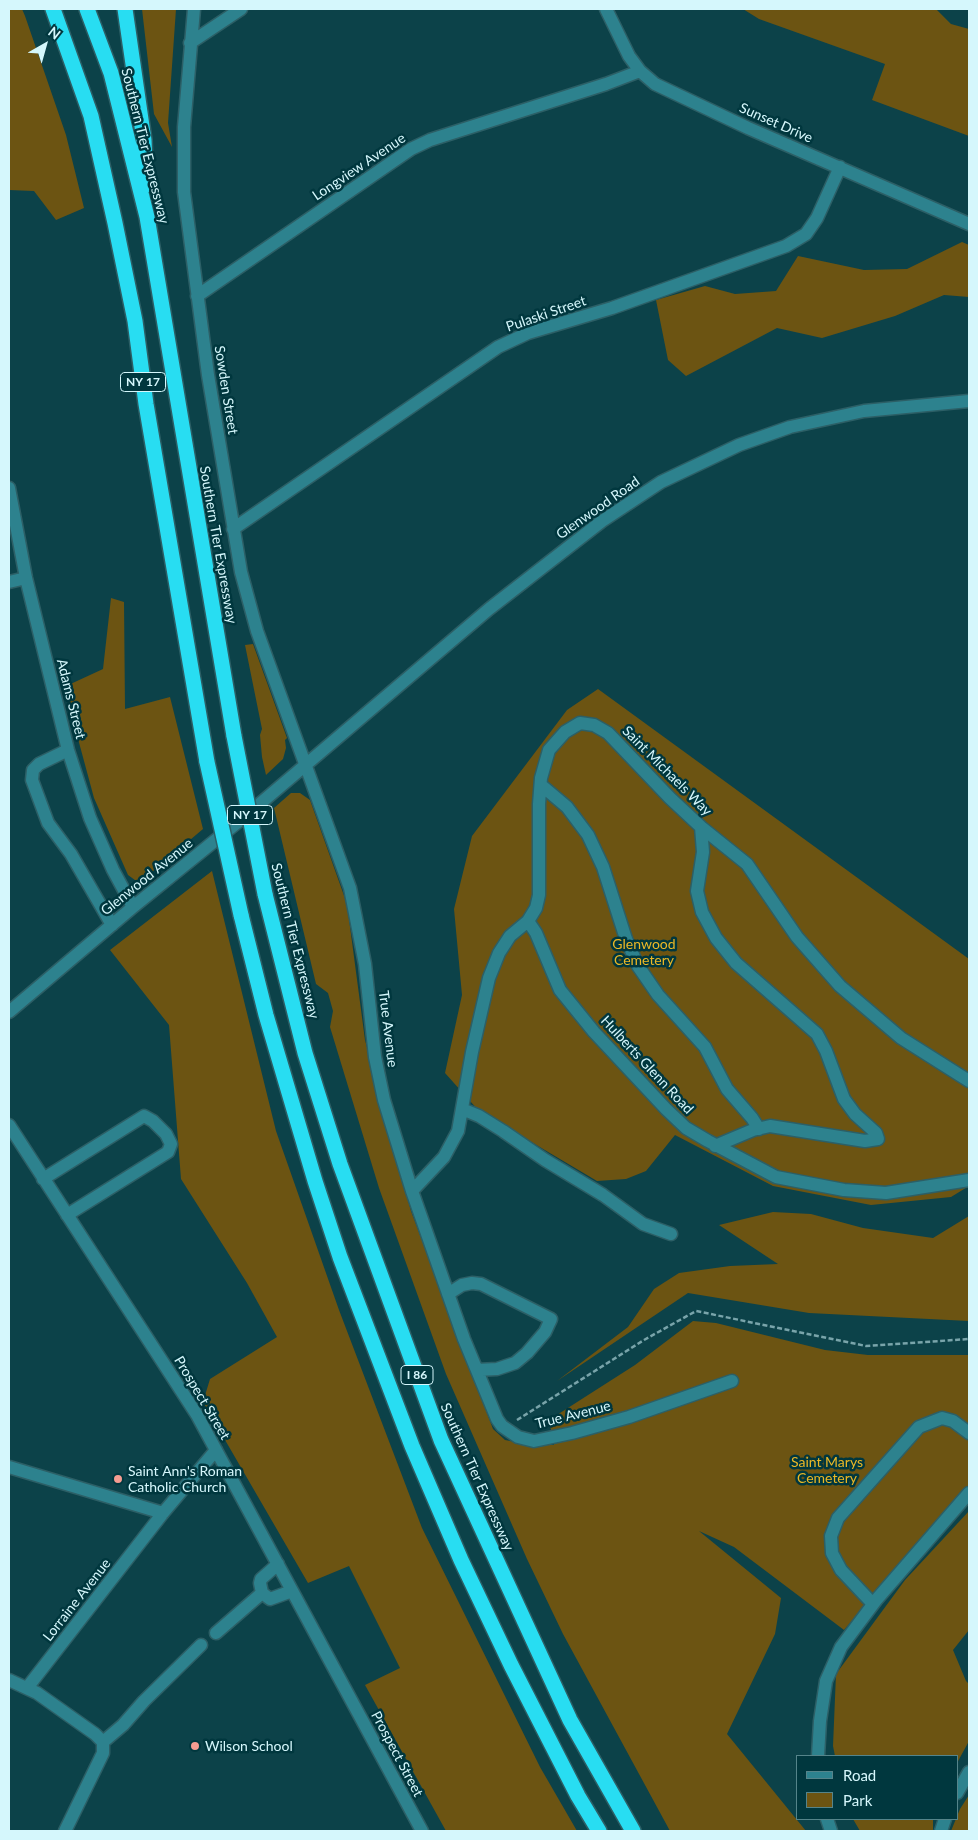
<!DOCTYPE html>
<html>
<head>
<meta charset="utf-8">
<style>
	body { margin:0 }
	#map { position:relative; width:978px; height:1840px; overflow:hidden; background:#0c4249; font-family:Lato,sans-serif }
	canvas { display:block }
	.frame { position:absolute; inset:0; border:10px solid #d5f7fc; pointer-events:none }
	.legend { position:absolute; left:796px; top:1755px; width:162px; height:65px; box-sizing:border-box; background:#00373e; border:1px solid #55848a; margin:0; padding:6px 9px; list-style:none; font-size:15px; color:#d5f7fc }
	.legend li { display:flex; align-items:center; gap:10px; height:25px }
	.legend b { width:25px; border:1px solid #55848a }
	.north { position:absolute; left:20px; top:20px; width:50px; height:50px; -webkit-text-stroke:4px #00373e; paint-order:stroke; rotate:38deg; font-size:14px; font-weight:700; line-height:20px; text-align:center; color:#d5f7fc }
	.north::after { content:''; display:block; margin:auto; width:18px; height:22px; background:#d5f7fc; clip-path:polygon(50% 0,100% 100%,50% 72%,0 100%) }
</style>
</head>
<body>
<div id="map">
<canvas width="978" height="1840"></canvas>
<div class="frame"></div>
<ul class="legend">
<li><b style="height:6px;background:#2d828e"></b>Road</li>
<li><b style="height:14px;background:#6c5412"></b>Park</li>
</ul>
<div class="north">N</div>
</div>
<script>
const context = document.querySelector('canvas').getContext('2d');
context.lineJoin = 'round';
function fill(path, color) {
  context.fillStyle = color;
  context.fill(path, 'evenodd');
}
function toPath(rows) {
  const path = new Path2D();
  for (const r of rows) {
    path.moveTo(r[0], r[1]);
    for (let i = 2; i < r.length; i += 2) path.lineTo(r[i], r[i + 1]);
  }
  return path;
}
function trace(path, color, width, dash) {
  context.strokeStyle = color;
  context.lineWidth = width;
  context.lineCap = dash ? 'butt' : 'round';
  context.setLineDash(dash || []);
  context.stroke(path);
}
function label(font, color, halo, rows, align = 'center') {
  context.font = font + ' Lato,sans-serif';
  context.lineWidth = 5;
  context.setLineDash([]);
  context.textBaseline = 'middle';
  context.strokeStyle = halo;
  context.fillStyle = color;
  for (const [text, x, y, turn = 0] of rows) {
    context.save();
    context.translate(x, y);
    context.rotate((+turn || 0) * Math.PI / 180);
    context.textAlign = isNaN(turn) ? turn : align;
    if (halo) context.strokeText(text, 0, 0);
    context.fillText(text, 0, 0);
    context.restore();
  }
}
fill(toPath([
	[9,9,22,9,25,16,66,135,84,208,56,220,34,191,9,190],
	[142,9,176,9,168,123,172,147,154,114],
	[743,9,936,9,951,24,969,29,969,136,872,100,885,64,759,19],
	[962,242,969,245,969,297,944,295,895,316,822,338,777,328,686,376,668,360,656,300,705,286,735,294,776,291,798,256,864,270,907,269],
	[111,598,124,602,125,709,170,697,203,829,139,883,128,875,94,798,64,687,103,669],
	[253,644,287,738,285,740,286,748,283,759,266,775,262,757,260,735,262,729,245,645],
	[598,689,969,959,969,1186,951,1197,871,1205,773,1186,675,1135,646,1171,626,1179,597,1181,479,1111,445,1073,462,995,454,909,472,836,567,710],
	[291,793,300,793,310,800,347,904,365,1040,411,1211,493,1429,505,1440,531,1445,554,1445,549,1420,635,1365,693,1321,716,1323,825,1350,868,1355,969,1355,969,1485,844,1630,734,1547,699,1531,781,1598,775,1634,727,1734,806,1831,670,1831,563,1634,527,1559,446,1374,379,1188,330,1027,333,1011,328,993,316,984,274,808],
	[212,871,276,1131,339,1310,422,1528,540,1767,577,1831,446,1831,365,1685,400,1668,349,1566,308,1583,203,1402,210,1379,277,1337,247,1283,181,1179,169,1025,110,950],
	[773,1212,811,1214,863,1228,933,1238,969,1216,969,1321,809,1313,688,1293,557,1381,628,1327,654,1289,679,1273,730,1266,778,1264,719,1225],
	[969,1511,969,1630,953,1650,966,1681,969,1684,969,1741,957,1763,957,1756,835,1756,833,1746,836,1674,905,1580],
	[969,1795,969,1831,951,1831,960,1809],
	[853,1819,933,1819,933,1831,860,1831]
]), '#6c5412');
const minor = toPath([
	[194,9,184,127,184,192,208,375,241,572,257,631,350,888,365,964,375,1057,384,1100,412,1191,464,1339,497,1419,502,1426,518,1437,534,1441,572,1433,629,1417,732,1381],
	[606,9,629,56,640,71,655,84,748,128,969,224],
	[190,43,241,9],
	[197,296,411,149,430,140,606,84,640,71],
	[9,488,26,578,68,750,90,818,113,870,133,907],
	[233,529,498,347,528,333,612,308,786,246,806,234,817,218,840,167],
	[9,582,26,578],
	[68,750,39,764,33,770,32,780,48,823,71,854,112,925],
	[541,785,567,807,588,835,603,867,626,939,638,966,658,995,705,1047,727,1089,752,1118,759,1129],
	[701,827,703,852,697,891,702,912,716,938,736,963,817,1034,826,1051,844,1099,855,1114,876,1133,878,1139,865,1141,770,1126,753,1130,715,1146],
	[528,921,536,933,560,990,594,1032,666,1109,686,1128,708,1141,776,1177,844,1190,886,1193,969,1180],
	[9,1012,133,907,249,813,489,609,602,521,661,482,739,445,790,427,864,411,969,401],
	[462,1109,479,1116,503,1131,545,1160,603,1195,643,1224,671,1234],
	[9,1125,197,1415,422,1831],
	[43,1179,144,1116,153,1121,166,1134,171,1144,168,1152,67,1215],
	[412,1191,444,1157,458,1131,472,1052,489,978,499,953,510,936,528,921,536,908,539,895,539,804,541,778,549,750,565,732,580,723,594,725,608,733,670,798,701,827,747,864,797,937,840,986,901,1038,969,1081],
	[448,1294,462,1285,472,1283,481,1284,551,1319,545,1332,527,1353,515,1363,497,1369,477,1370],
	[9,1467,163,1513],
	[262,1593,260,1583,261,1579,278,1564],
	[873,1604,841,1570,832,1553,831,1536,838,1518,919,1427,942,1418,953,1421,969,1433],
	[216,1633,262,1593,270,1599,292,1591],
	[9,1680,37,1693,95,1734,103,1742,103,1753,65,1831],
	[27,1688,163,1513,216,1450],
	[103,1742,123,1725,144,1701,201,1645],
	[818,1756,820,1721,826,1681,841,1647,877,1599,969,1493],
	[957,1793,969,1772],
	[827,1819,831,1831],
	[941,1831,945,1819]
]);
const highway = toPath([
	[53,9,91,116,115,223,135,321,146,404,207,762],
	[87,9,111,73,147,217,234,736],
	[125,9,144,140,146,185],
	[265,894,305,1053,340,1164,441,1440,570,1720,633,1831],
	[241,915,266,1015,315,1181,340,1257,412,1446,461,1560,511,1665,578,1796,599,1831]
]);
trace(minor, '#2c5f66', 15);
trace(highway, '#2c5f66', 18);
trace(toPath([
	[517,1420,644,1340,696,1311,866,1346,969,1339]
]), '#79a4aa', 2.5, [5, 2.5]);
trace(minor, '#2d828e', 12);
trace(highway, '#28ddf2', 15);
const highwayBridge = toPath([
	[234,736,265,894],
	[207,762,241,915]
]);
trace(highwayBridge, '#2c5f66', 18, []);
trace(highwayBridge, '#28ddf2', 15);
for (const [x, y, r, color] of [
	[118,1479,5,"#f59c91"],
	[195,1746,5,"#f59c91"]
]) {
  const dot = new Path2D();
  dot.arc(x, y, r, 0, 2 * Math.PI);
  context.fillStyle = color;
  context.fill(dot);
  trace(dot, '#00373e', 2);
}
for (const [x, y, w] of [
	[143,382,45],
	[250,815,45],
	[417,1375,32]
]) {
  const box = new Path2D();
  box.roundRect(x - w / 2, y - 9.5, w, 19, 4);
  context.fillStyle = '#00373e';
  context.fill(box);
  trace(box, '#d5f7fc', 1);
}
label('bold 12px', '#d5f7fc', null, [
	["NY 17",143,382],
	["NY 17",250,815],
	["I 86",417,1375]
]);
label('14px', '#d5f7fc', '#00373e', [
	["Sunset Drive",776,123,24],
	["Southern Tier Expressway",145,146,76],
	["Longview Avenue",359,167,-34],
	["Pulaski Street",546,314,-19],
	["Sowden Street",226,390,81],
	["Glenwood Road",598,508,-35],
	["Southern Tier Expressway",218,545,80],
	["Adams Street",71,699,76],
	["Saint Michaels Way",667,771,45],
	["Glenwood Avenue",147,877,-39],
	["Southern Tier Expressway",295,941,76],
	["True Avenue",388,1029,83],
	["Hulberts Glenn Road",647,1065,47],
	["Prospect Street",202,1398,59],
	["True Avenue",573,1415,-14],
	["Southern Tier Expressway",477,1477,66],
	["Lorraine Avenue",77,1600,-52],
	["Prospect Street",397,1754,62]
]);
label('14px', '#ebb826', '#00373e', [
	["Glenwood",644,944],
	["Cemetery",644,960],
	["Saint Marys",827,1462],
	["Cemetery",827,1478]
]);
label('14px', '#d5f7fc', '#00373e', [
	["Saint Ann's Roman",128,1471],
	["Catholic Church",128,1487],
	["Wilson School",205,1746]
], 'left');
</script>
</body>
</html>
